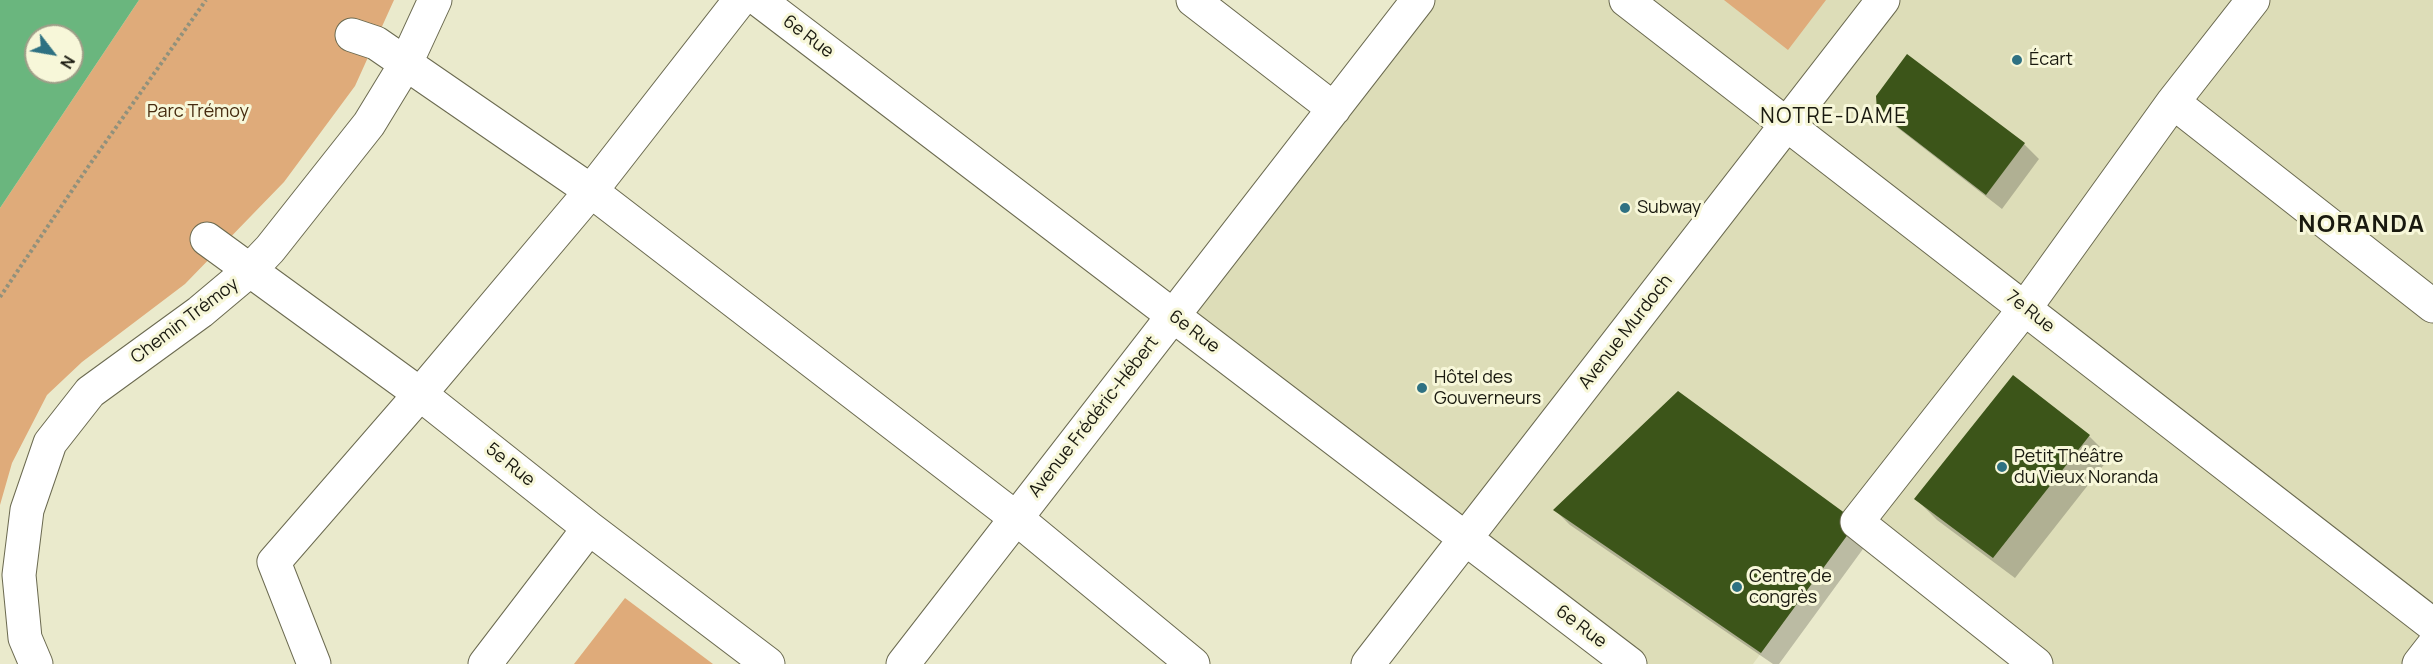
<!DOCTYPE html>
<html>
<head>
<meta charset="utf-8">
<style>
	body { margin:0 }
	#map { position:relative; width:2433px; height:664px; overflow:hidden; background:#eaeacc; font-family:Manrope,sans-serif }
	canvas { display:block }
	.north { position:absolute; left:24px; top:24px; width:60px; height:60px; box-sizing:border-box; background:#f7f7d9; border:2px solid #9e9e88; border-radius:50%; rotate:121deg; font-size:16px; font-weight:700; line-height:24px; text-align:center; color:#19190f }
	.north::after { content:''; display:block; margin:auto; width:21px; height:27px; background:#2e7182; clip-path:polygon(50% 0,100% 100%,50% 72%,0 100%) }
</style>
</head>
<body>
<div id="map">
<canvas width="2433" height="664"></canvas>
<div class="north">N</div>
</div>
<script>
const context = document.querySelector('canvas').getContext('2d');
context.lineJoin = 'round';
function fill(path, color) {
  context.fillStyle = color;
  context.fill(path, 'evenodd');
}
function toPath(rows) {
  const path = new Path2D();
  for (const r of rows) {
    path.moveTo(r[0], r[1]);
    for (let i = 2; i < r.length; i += 2) path.lineTo(r[i], r[i + 1]);
  }
  return path;
}
function trace(path, color, width, dash) {
  context.strokeStyle = color;
  context.lineWidth = width;
  context.lineCap = dash ? 'butt' : 'round';
  context.setLineDash(dash || []);
  context.stroke(path);
}
function label(font, color, halo, rows, align = 'center') {
  context.font = font + ' Manrope,sans-serif';
  context.lineWidth = 6;
  context.setLineDash([]);
  context.textBaseline = 'middle';
  context.strokeStyle = halo;
  context.fillStyle = color;
  for (const [text, x, y, turn = 0] of rows) {
    context.save();
    context.translate(x, y);
    context.rotate((+turn || 0) * Math.PI / 180);
    context.textAlign = isNaN(turn) ? turn : align;
    if (halo) context.strokeText(text, 0, 0);
    context.fillText(text, 0, 0);
    context.restore();
  }
}
fill(toPath([
	[1418,0,2433,0,2433,664,2036,664,1857,522,1753,664,1630,664,1173,316]
]), '#ddddb8');
fill(toPath([
	[139,0,394,0,355,86,284,182,185,284,82,362,47,395,12,463,0,505,0,208],
	[1724,0,1826,0,1788,50],
	[625,598,713,664,574,664]
]), '#dfab7a');
fill(toPath([
	[0,0,139,0,0,208],
	[36,36,72,36,72,72,36,72]
]), '#6ab67e');
fill(toPath([
	[1879,110,2024,144,2039,159,2002,209,1894,125],
	[1678,393,1871,538,1779,664,1773,664,1570,525,1555,510],
	[2089,436,2110,457,2015,578,1937,520,1916,499]
]), '#0003');
fill(toPath([
	[1907,54,2025,143,1986,195,1877,111,1876,96],
	[2013,375,2090,435,1993,558,1914,499],
	[1678,391,1857,522,1761,653,1553,510]
]), '#3c5519');
const minor = toPath([
	[759,0,1630,664],
	[1193,0,1334,109],
	[1626,0,2433,625],
	[352,35,376,43,591,191,1016,518,1193,664],
	[2173,102,2433,306],
	[207,239,420,394,589,528,768,664],
	[36,664,25,638,19,575,27,510,50,443,90,392,200,312,250,270,270,249,369,124,405,65,435,0],
	[314,664,274,562,420,394,591,191,740,0],
	[485,664,589,528],
	[903,664,1418,0],
	[1368,664,1883,0],
	[2036,664,1857,522,2025,308,2173,102,2253,0],
	[2419,664,2433,646]
]);
trace(minor, '#6b6a50', 35);
trace(toPath([
	[0,297,88,167,206,0]
]), '#91917c', 4, [3, 3]);
trace(minor, '#fff', 33);
for (const [x, y, r, color] of [
	[2017,60,6,"#2e7182"],
	[1625,208,6,"#2e7182"],
	[1422,388,6,"#2e7182"],
	[2002,467,6,"#2e7182"],
	[1737,587,6,"#2e7182"]
]) {
  const dot = new Path2D();
  dot.arc(x, y, r, 0, 2 * Math.PI);
  context.fillStyle = color;
  context.fill(dot);
  trace(dot, '#f7f7d9', 2);
}
label('18px', '#19190f', '#f7f7d9', [
	["6e Rue",808,37,37],
	["7e Rue",2030,312,38],
	["Chemin Trémoy",185,321,-37],
	["6e Rue",1194,332,37],
	["Avenue Murdoch",1626,332,-52],
	["Avenue Frédéric-Hébert",1094,417,-52],
	["5e Rue",510,465,39],
	["6e Rue",1581,627,37]
]);
label('18px', '#19190f', '#f7f7d9', [
	["Écart",2029,60],
	["Subway",1637,208],
	["Hôtel des",1434,378],
	["Gouverneurs",1434,399],
	["Petit Théâtre",2014,457],
	["du Vieux Noranda",2014,478],
	["Centre de",1749,577],
	["congrès",1749,598]
], 'left');
label('18px', '#462b0f', '#f7f7d9', [
	["Parc Trémoy",198,112]
]);
context.letterSpacing = '1.5px';
label('21px', '#19190f', '#f7f7d9', [
	["NOTRE-DAME",1834,117]
]);
context.letterSpacing = '0px';
context.letterSpacing = '1.5px';
label('bold 24px', '#19190f', '#f7f7d9', [
	["NORANDA",2362,225]
]);
context.letterSpacing = '0px';
</script>
</body>
</html>
